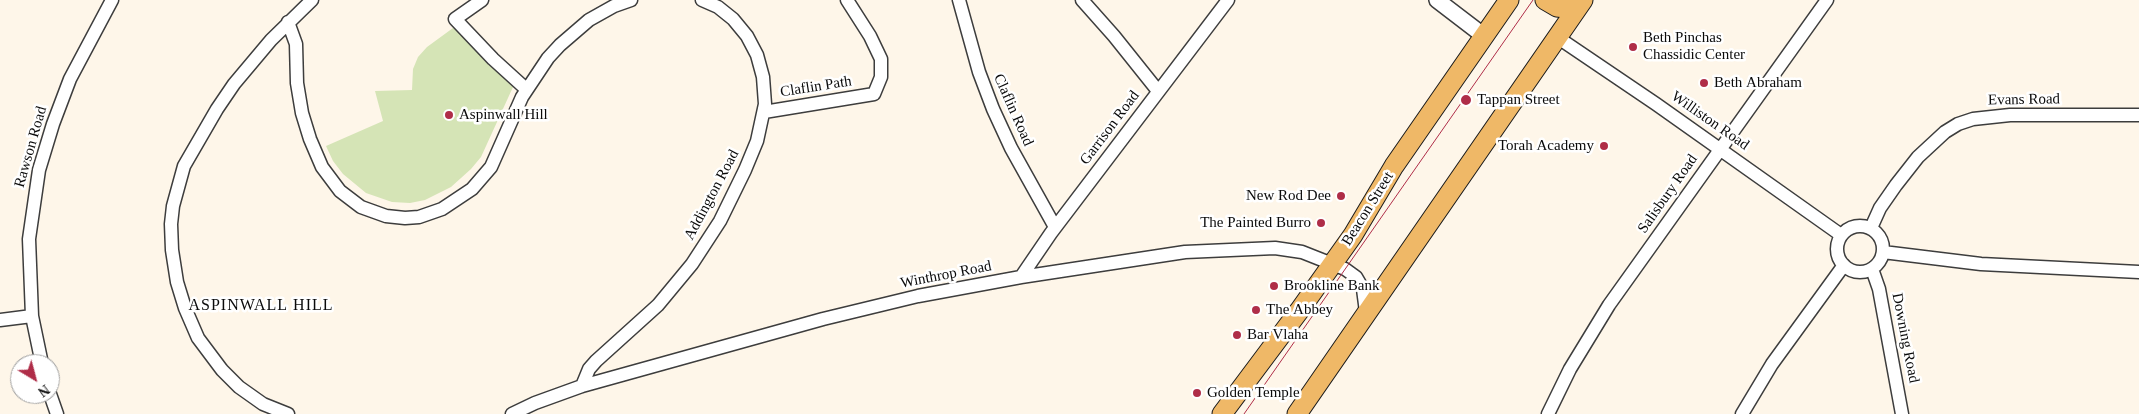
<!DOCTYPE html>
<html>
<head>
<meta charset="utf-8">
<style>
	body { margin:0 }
	#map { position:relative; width:2139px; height:414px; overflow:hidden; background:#fef6e9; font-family:"Times New Roman",serif }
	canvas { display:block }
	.north { position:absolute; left:10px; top:354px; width:50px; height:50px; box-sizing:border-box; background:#fff; border:1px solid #9d9d9d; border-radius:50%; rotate:143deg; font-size:14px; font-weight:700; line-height:20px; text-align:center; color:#0a0a0a }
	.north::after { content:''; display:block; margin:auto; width:18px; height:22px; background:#af2d48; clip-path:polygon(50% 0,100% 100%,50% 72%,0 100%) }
</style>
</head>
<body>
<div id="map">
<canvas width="2139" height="414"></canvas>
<div class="north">N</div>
</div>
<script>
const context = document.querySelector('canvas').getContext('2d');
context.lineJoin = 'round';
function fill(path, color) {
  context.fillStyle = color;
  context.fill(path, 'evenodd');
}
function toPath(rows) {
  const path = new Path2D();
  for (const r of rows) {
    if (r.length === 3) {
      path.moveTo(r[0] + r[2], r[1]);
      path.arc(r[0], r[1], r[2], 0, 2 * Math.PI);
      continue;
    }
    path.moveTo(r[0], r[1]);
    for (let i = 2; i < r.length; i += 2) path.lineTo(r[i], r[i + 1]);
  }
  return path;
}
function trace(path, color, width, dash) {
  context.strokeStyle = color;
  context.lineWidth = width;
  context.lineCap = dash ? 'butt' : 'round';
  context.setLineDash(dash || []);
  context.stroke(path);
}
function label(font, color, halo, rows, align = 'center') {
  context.font = font + ' "Times New Roman",serif';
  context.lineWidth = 5;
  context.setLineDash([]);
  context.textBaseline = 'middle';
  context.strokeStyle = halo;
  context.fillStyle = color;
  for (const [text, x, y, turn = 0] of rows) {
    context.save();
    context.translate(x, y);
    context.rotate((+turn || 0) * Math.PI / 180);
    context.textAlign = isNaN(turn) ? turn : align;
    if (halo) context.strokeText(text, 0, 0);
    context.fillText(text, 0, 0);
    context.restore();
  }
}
fill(toPath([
	[453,28,461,31,513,87,481,157,471,169,451,187,425,200,410,203,392,202,366,193,343,174,333,161,326,146,383,121,375,91,412,90,413,69,418,57,427,47]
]), '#d5e4b6');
const minor = toPath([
	[482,0,455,19,493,59,526,89],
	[959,0,979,72,993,109,1011,148,1055,227],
	[1082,0,1114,36,1158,91],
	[288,22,296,44,297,83,302,113,310,139,322,167,340,191,361,207,386,216,405,218,419,217,442,209,472,189,491,167,522,97,548,58,560,45,589,20,614,6,631,0],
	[1557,37,1656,104,1841,235],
	[764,112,874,94,881,77,881,59,870,36,847,0],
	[1860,249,23],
	[1871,228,1880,208,1896,185,1918,157,1945,132,1958,124,1973,119,2010,115,2139,115],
	[1883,252,1981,264,2139,272],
	[1872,269,1879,289,1902,414],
	[1021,277,1051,233,1228,0],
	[32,316,42,364],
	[0,320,32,316,29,239,39,170,53,124,70,79,112,0],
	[582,386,589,369,596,361,658,305,692,264,720,221,745,170,757,141,765,104,763,77,757,55,747,36,733,19,718,7,702,0],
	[50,394,57,414],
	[288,414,263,404,239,387,222,370,198,338,185,308,177,282,172,250,171,224,173,206,184,166,217,109,234,84,271,40,312,0],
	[512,414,535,403,582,386,823,319,918,296,1021,277,1185,252,1275,248,1302,252,1345,269,1356,277,1363,289,1366,312],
	[1548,414,1570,369,1609,305,1827,0],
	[1742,414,1772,364,1844,265]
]);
const tertiary = toPath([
	[1437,0,1484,36]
]);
const primary = toPath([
	[1545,0,1557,7,1566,8,1578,7],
	[1222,414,1299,311,1353,235,1394,166,1509,0],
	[1297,414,1583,0]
]);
trace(minor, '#3d3d3d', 15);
trace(tertiary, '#3d3d3d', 18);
trace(primary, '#1b1b1b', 21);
trace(minor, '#fff', 12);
trace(tertiary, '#fff', 15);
trace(primary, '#efb867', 19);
trace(toPath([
	[1244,414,1533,0]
]), '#af2d48', 1);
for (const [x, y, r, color] of [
	[1633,47,5,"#af2d48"],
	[1704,83,5,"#af2d48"],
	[1466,100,6,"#af2d48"],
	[449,115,5,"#af2d48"],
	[1604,146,5,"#af2d48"],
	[1341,196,5,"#af2d48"],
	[1321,223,5,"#af2d48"],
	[1274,286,5,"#af2d48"],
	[1256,310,5,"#af2d48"],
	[1237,335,5,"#af2d48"],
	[1197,393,5,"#af2d48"]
]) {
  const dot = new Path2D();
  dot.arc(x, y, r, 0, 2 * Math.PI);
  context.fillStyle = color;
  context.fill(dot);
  trace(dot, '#fff', 2);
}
label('15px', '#0a0a0a', '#fff', [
	["Beth Pinchas",1643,38],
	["Chassidic Center",1643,55],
	["Beth Abraham",1714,83],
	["Tappan Street",1477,100],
	["Aspinwall Hill",459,115],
	["Torah Academy",1594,146,"right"],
	["New Rod Dee",1331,196,"right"],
	["The Painted Burro",1311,223,"right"],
	["Brookline Bank",1284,286],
	["The Abbey",1266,310],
	["Bar Vlaha",1247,335],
	["Golden Temple",1207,393]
], 'left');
label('15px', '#0a0a0a', '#fff', [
	["Claflin Path",816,87,-9],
	["Evans Road",2024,100,-1],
	["Claflin Road",1013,110,66],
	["Williston Road",1710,121,35],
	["Garrison Road",1110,128,-53],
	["Rawson Road",31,147,-74],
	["Salisbury Road",1668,194,-55],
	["Addington Road",712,195,-62],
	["Beacon Street",1368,209,-58],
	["Winthrop Road",946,275,-11],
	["Downing Road",1905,338,79]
]);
context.letterSpacing = '1px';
label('16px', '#0a0a0a', '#fff', [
	["ASPINWALL HILL",261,306]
]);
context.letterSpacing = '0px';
</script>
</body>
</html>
